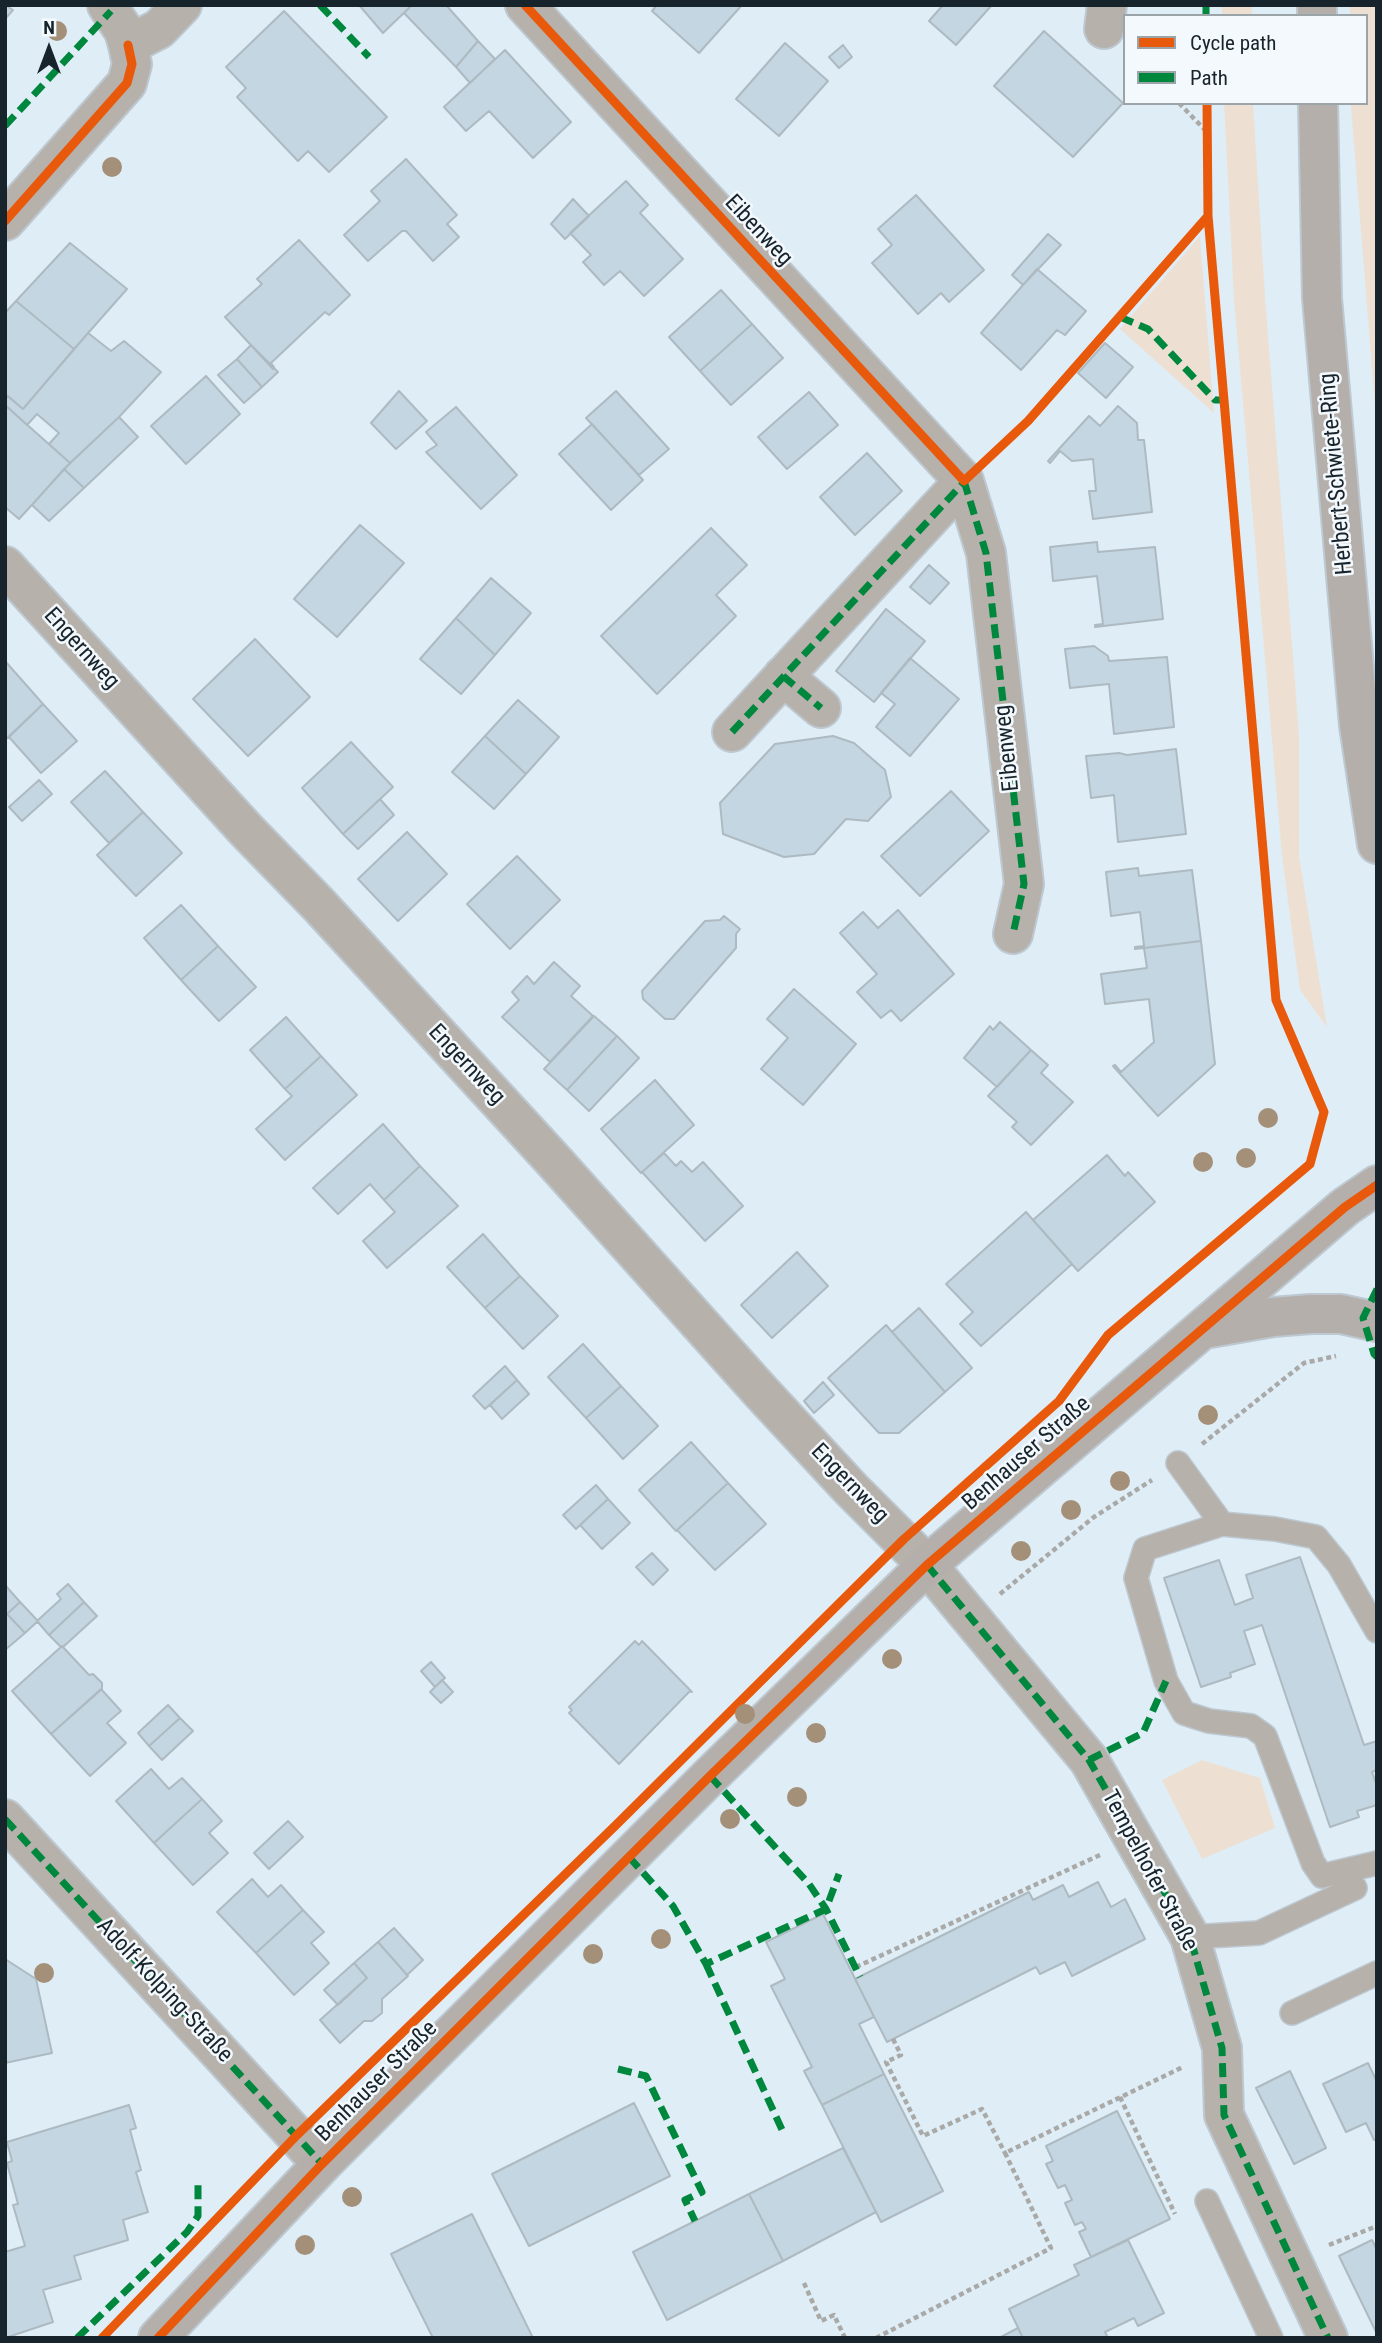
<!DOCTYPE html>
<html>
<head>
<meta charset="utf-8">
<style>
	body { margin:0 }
	#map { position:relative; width:1382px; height:2343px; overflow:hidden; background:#dfedf6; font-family:"Roboto Condensed",sans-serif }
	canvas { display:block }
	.frame { position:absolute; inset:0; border:7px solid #18242b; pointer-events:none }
	.legend { position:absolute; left:1123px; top:14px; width:245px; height:91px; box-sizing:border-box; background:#f3f9fd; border:2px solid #9ba4a9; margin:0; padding:9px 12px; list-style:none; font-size:21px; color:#18242b }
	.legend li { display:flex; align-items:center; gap:14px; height:35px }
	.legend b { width:35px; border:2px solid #9ba4a9 }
	.north { position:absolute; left:14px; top:14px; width:70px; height:70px; -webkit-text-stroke:5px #f3f9fd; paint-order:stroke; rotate:0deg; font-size:19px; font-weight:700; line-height:28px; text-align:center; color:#18242b }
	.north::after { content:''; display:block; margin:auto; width:24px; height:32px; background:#18242b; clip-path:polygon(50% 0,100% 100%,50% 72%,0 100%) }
</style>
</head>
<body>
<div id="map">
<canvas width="1382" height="2343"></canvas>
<div class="frame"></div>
<ul class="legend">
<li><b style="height:9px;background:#e8590c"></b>Cycle path</li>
<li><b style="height:9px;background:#00873e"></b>Path</li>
</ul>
<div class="north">N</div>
</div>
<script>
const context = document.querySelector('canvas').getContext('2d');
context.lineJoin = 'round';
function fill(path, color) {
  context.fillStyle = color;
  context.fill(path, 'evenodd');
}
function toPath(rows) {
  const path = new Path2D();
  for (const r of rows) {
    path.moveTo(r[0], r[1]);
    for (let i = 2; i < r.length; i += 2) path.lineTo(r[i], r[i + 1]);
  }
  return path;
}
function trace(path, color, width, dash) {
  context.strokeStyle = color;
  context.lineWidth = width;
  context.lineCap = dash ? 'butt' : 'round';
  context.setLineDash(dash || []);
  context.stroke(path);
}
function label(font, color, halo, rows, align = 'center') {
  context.font = font + ' "Roboto Condensed",sans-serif';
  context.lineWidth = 5;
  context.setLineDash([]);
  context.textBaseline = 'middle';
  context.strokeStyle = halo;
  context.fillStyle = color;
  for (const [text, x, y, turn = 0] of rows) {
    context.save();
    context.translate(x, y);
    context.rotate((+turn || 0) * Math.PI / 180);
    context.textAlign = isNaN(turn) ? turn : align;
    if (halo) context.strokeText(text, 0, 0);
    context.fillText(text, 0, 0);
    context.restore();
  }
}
fill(toPath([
	[1222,5,1252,5,1252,16,1222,16],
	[1350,5,1377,5,1377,431,1352,119,1351,103,1366,103,1366,16,1350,16],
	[1224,103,1253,103,1265,297,1299,734,1299,856,1327,1027,1300,990,1282,856,1234,299],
	[1200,236,1214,413,1120,329],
	[1202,1760,1260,1778,1275,1828,1202,1859,1162,1780]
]), '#ede0d3');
const building = toPath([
	[5,5,13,10,5,19,5,5],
	[359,5,412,5,383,33,359,5],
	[412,5,446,5,478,41,456,67,404,13,412,5],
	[657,5,742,5,699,53,652,11,657,5],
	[943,5,992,5,956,45,929,21,943,5],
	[284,11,387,117,329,172,308,151,298,161,237,97,246,88,226,67,284,11],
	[1044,31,1123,103,1073,157,994,86,1044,31],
	[478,41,495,59,470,83,456,67,478,41],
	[785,43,828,81,779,136,736,99,785,43],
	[843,45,852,57,839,68,829,57,843,45],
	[505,50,571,122,533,158,489,111,466,131,444,107,505,50],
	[406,159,457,215,447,224,459,237,433,261,406,231,402,231,368,261,344,235,380,201,371,191,406,159],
	[626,181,648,205,640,213,683,259,644,296,620,271,604,285,583,262,591,255,570,233,626,181],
	[916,195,984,270,949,302,941,293,918,314,872,263,892,245,878,229,916,195],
	[573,199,589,216,565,239,551,224,573,199],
	[1048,234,1061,245,1023,285,1012,275,1048,234],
	[299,240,350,295,329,315,325,312,271,363,274,367,273,369,225,317,262,284,257,279,299,240],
	[70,243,127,289,74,349,16,301,70,243],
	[1037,269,1086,311,1065,335,1057,330,1021,370,981,333,1037,269],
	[721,290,752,324,700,371,669,337,721,290],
	[16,301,74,349,23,409,5,394,5,313,16,301],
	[752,324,783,358,731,405,700,371,752,324],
	[88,333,111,351,124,341,161,372,119,417,70,463,49,444,59,433,37,414,27,425,5,405,5,399,8,396,23,409,88,333],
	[1105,343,1133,367,1106,398,1078,373,1105,343],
	[251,345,278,372,262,387,237,359,251,345],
	[237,359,262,387,244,403,218,375,237,359],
	[206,376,240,414,186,464,151,426,206,376],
	[399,391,427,421,396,449,371,423,399,391],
	[616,391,669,449,639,475,586,418,616,391],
	[809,392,838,425,787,469,758,437,809,392],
	[5,405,70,463,19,519,5,507,5,405],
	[1118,406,1137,423,1138,440,1144,440,1152,512,1093,519,1089,491,1096,491,1093,459,1072,461,1060,451,1050,463,1048,461,1089,416,1100,426,1118,406],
	[456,407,517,475,481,509,426,452,437,445,426,432,456,407],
	[119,417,138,437,84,488,64,469,119,417],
	[592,424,643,480,611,510,559,454,592,424],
	[867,453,902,491,855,535,820,497,867,453],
	[64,469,84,488,49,521,32,505,64,469],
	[360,525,404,563,337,637,294,599,360,525],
	[711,528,747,565,716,595,736,616,657,694,601,636,711,528],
	[1097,542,1098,552,1155,547,1163,619,1095,627,1095,625,1103,624,1097,576,1053,581,1050,547,1097,542],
	[929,565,949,583,930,604,910,587,929,565],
	[491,578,531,613,495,655,456,618,491,578],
	[886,609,925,641,874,702,836,671,886,609],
	[456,618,495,655,461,694,420,659,456,618],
	[255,639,310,697,248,756,193,699,255,639],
	[1094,646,1108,656,1109,661,1167,657,1174,727,1114,734,1109,684,1070,688,1065,649,1094,646],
	[910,658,959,699,910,756,876,727,895,704,881,693,910,658],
	[5,661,43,704,5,740,5,661],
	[518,700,559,737,526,774,485,736,518,700],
	[43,704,77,741,41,773,9,737,43,704],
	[485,736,526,774,494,809,452,772,485,736],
	[833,736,854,743,885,770,891,797,868,821,846,819,814,854,784,857,723,834,720,803,775,744,833,736],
	[351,742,393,787,343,834,302,788,351,742],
	[1176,749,1186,834,1118,842,1114,795,1091,798,1086,756,1119,753,1127,755,1176,749],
	[105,771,143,812,109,843,71,802,105,771],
	[39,780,52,794,22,821,9,807,39,780],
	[951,791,989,831,920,896,881,856,951,791],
	[380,799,394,815,358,849,343,834,380,799],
	[143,812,182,853,136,896,97,855,143,812],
	[407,832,447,874,398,921,358,879,407,832],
	[517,856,560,900,510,949,467,904,517,856],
	[1138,868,1139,876,1192,870,1201,941,1135,949,1135,947,1144,946,1140,912,1111,916,1106,872,1138,868],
	[181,905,218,946,181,980,144,938,181,905],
	[898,910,954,974,901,1021,891,1010,881,1018,857,992,877,974,840,933,863,912,878,928,898,910],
	[724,916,740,929,736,934,736,948,674,1019,665,1019,643,999,642,991,705,921,720,920,724,916],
	[1201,941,1215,1064,1158,1116,1113,1066,1115,1065,1121,1072,1154,1042,1149,999,1105,1004,1101,974,1147,968,1144,948,1201,941],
	[218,946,256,987,219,1021,181,980,218,946],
	[554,962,580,986,571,996,593,1016,550,1062,502,1017,519,1000,512,992,527,976,534,984,554,962],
	[794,989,856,1044,803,1105,761,1069,788,1038,767,1019,794,989],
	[594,1016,617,1036,567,1090,544,1069,594,1016],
	[286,1017,321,1056,285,1089,250,1050,286,1017],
	[1000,1022,1031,1050,997,1087,964,1058,990,1026,993,1030,1000,1022],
	[617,1036,639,1058,589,1111,567,1090,617,1036],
	[1031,1050,1048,1065,1041,1073,1073,1102,1031,1145,1012,1127,1017,1122,988,1096,1031,1050],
	[321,1056,357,1095,285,1160,256,1129,292,1096,285,1089,321,1056],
	[655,1080,694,1125,641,1173,601,1129,655,1080],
	[383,1124,420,1166,384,1200,370,1184,338,1214,313,1188,383,1124],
	[664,1153,676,1166,681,1161,692,1172,703,1162,743,1206,705,1241,642,1172,664,1153],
	[1107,1155,1125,1176,1128,1172,1155,1202,1078,1271,1033,1220,1107,1155],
	[420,1166,458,1206,387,1268,363,1241,395,1212,384,1200,420,1166],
	[1026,1212,1072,1264,981,1346,960,1324,973,1312,946,1284,1026,1212],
	[483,1234,520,1276,485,1308,447,1267,483,1234],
	[797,1252,828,1286,772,1338,741,1305,797,1252],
	[520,1276,558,1316,523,1349,485,1308,520,1276],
	[919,1308,972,1368,945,1392,892,1332,919,1308],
	[886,1325,945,1392,899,1433,879,1433,828,1378,886,1325],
	[583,1344,621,1386,586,1418,548,1377,583,1344],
	[505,1366,517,1380,485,1409,473,1396,505,1366],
	[517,1380,529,1394,502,1419,490,1405,517,1380],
	[823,1382,834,1395,814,1413,804,1401,823,1382],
	[621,1386,658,1426,623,1459,586,1418,621,1386],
	[691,1442,728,1483,676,1531,639,1490,691,1442],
	[728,1483,766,1524,715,1570,677,1530,728,1483],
	[596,1485,608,1499,576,1529,563,1515,596,1485],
	[608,1499,630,1523,602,1549,580,1525,608,1499],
	[652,1553,668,1570,653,1585,636,1567,652,1553],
	[1300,1557,1364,1745,1377,1741,1377,1770,1372,1772,1377,1786,1377,1805,1357,1811,1359,1817,1330,1827,1262,1625,1244,1631,1255,1664,1230,1673,1231,1677,1201,1687,1164,1578,1219,1560,1235,1605,1253,1598,1246,1575,1300,1557],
	[68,1584,84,1602,49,1635,37,1621,61,1599,57,1594,68,1584],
	[5,1585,20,1602,7,1614,25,1633,5,1650,5,1585],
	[20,1602,38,1621,25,1633,7,1614,20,1602],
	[84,1602,97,1616,63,1647,61,1647,49,1635,84,1602],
	[635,1641,639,1645,642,1641,692,1692,690,1691,619,1764,569,1713,572,1710,569,1707,635,1641],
	[62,1646,89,1675,93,1674,102,1683,102,1689,51,1734,12,1691,62,1646],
	[431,1662,445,1678,435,1687,421,1671,431,1662],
	[442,1680,453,1692,441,1703,430,1692,442,1680],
	[101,1689,121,1711,107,1723,126,1743,90,1776,51,1734,101,1689],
	[168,1705,180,1718,149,1746,138,1733,168,1705],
	[180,1718,193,1731,162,1760,149,1746,180,1718],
	[151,1769,169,1789,182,1778,202,1799,154,1843,116,1801,151,1769],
	[202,1799,222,1821,209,1833,228,1853,193,1885,154,1843,202,1799],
	[288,1821,303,1837,269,1869,254,1853,288,1821],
	[252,1879,268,1897,281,1885,303,1910,256,1953,217,1912,252,1879],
	[1098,1882,1111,1907,1125,1899,1145,1939,1072,1976,1065,1962,1040,1974,1036,1967,887,2042,855,1979,1029,1892,1033,1900,1063,1885,1069,1897,1098,1882],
	[303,1910,324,1932,311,1943,329,1963,294,1995,256,1953,303,1910],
	[823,1914,874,2017,859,2024,884,2074,822,2105,804,2071,812,2067,771,1986,785,1979,766,1942,823,1914],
	[394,1928,423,1960,407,1975,378,1942,394,1928],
	[378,1942,408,1976,382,1999,382,2013,372,2021,364,2021,340,2043,320,2020,367,1978,354,1963,378,1942],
	[5,1959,36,1979,52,2053,5,2063,5,1959],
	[354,1963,367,1978,338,2005,324,1990,354,1963],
	[1368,2063,1377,2082,1377,2139,1374,2140,1366,2123,1346,2132,1323,2084,1368,2063],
	[1290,2071,1326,2148,1294,2164,1256,2088,1290,2071],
	[884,2074,943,2191,881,2222,822,2105,884,2074],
	[634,2103,670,2176,529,2246,492,2174,634,2103],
	[129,2105,136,2128,130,2130,141,2170,136,2172,148,2212,123,2220,128,2240,74,2256,81,2279,43,2290,53,2322,5,2338,5,2252,25,2246,13,2205,18,2204,7,2163,12,2161,7,2142,129,2105],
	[1117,2111,1170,2219,1091,2257,1079,2232,1086,2229,1082,2222,1075,2225,1065,2203,1072,2200,1065,2185,1058,2188,1046,2164,1053,2161,1046,2146,1117,2111],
	[843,2148,876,2212,783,2261,749,2194,843,2148],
	[749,2194,783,2261,667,2320,633,2252,749,2194],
	[472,2214,533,2338,433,2338,391,2254,472,2214],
	[1128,2240,1164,2313,1138,2326,1134,2318,1105,2332,1108,2338,1023,2338,1009,2309,1079,2275,1074,2265,1128,2240],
	[1372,2240,1377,2250,1376,2332,1339,2256,1372,2240],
	[1018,2328,1023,2338,999,2338,1018,2328]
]);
fill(building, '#c4d6e1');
trace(building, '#aebac1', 2);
const lane = toPath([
	[1178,1463,1222,1524],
	[1377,1631,1339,1565,1316,1537,1275,1529,1222,1524,1145,1549,1136,1578,1166,1681,1184,1713,1209,1721,1251,1726,1265,1736,1313,1863,1322,1876,1377,1863],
	[1190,1937,1259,1933,1355,1888,1345,1871],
	[1292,2013,1377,1973],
	[1207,2201,1271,2338]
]);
const street = toPath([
	[525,5,964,481,986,553,1024,884,1013,934],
	[1104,29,1107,5],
	[128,45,159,29,182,5],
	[5,221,127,83,132,64,128,45,124,31,107,5],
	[5,566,247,831,319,905,553,1160,762,1393,851,1489,927,1565,1089,1760,1190,1937,1222,2048,1224,2115,1328,2338],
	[783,676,821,708],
	[732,732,964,481],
	[5,1819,322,2164]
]);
const secondary = toPath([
	[1317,5,1317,16],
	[1318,103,1322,298,1359,725,1377,844],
	[1204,1329,1273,1317,1311,1314,1341,1314,1377,1322],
	[158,2338,322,2164,710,1776,927,1565,1345,1207,1377,1185]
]);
trace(lane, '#bdc8d0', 26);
trace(street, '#bdc8d0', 42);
trace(secondary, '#bdc8d0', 42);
trace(toPath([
	[1179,103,1207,132],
	[1202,1444,1304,1363,1336,1356],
	[1000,1594,1094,1517,1152,1480],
	[856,1967,1100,1855],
	[893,2039,901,2055,886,2062,923,2136,982,2109,1005,2153],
	[1120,2097,1175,2214],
	[1329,2245,1377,2226],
	[804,2283,821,2321,834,2315,845,2338],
	[876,2338,1051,2248,1005,2153,1183,2067]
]), '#a9a9a8', 4.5, [5, 3.5]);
trace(lane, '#b6b1ab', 23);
trace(street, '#b6b1ab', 38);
trace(secondary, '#b4afaa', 38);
trace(toPath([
	[320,5,369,57],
	[1206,5,1206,16],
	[5,126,111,11],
	[1120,317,1148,329,1215,400,1224,400],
	[964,481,986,553,1024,884,1013,934],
	[783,676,821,708],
	[732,732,968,478],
	[1377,1289,1363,1318,1374,1354,1377,1357],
	[927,1565,1089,1760,1190,1937,1222,2048,1224,2115,1328,2338],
	[1089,1760,1143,1733,1166,1681],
	[710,1776,809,1884,826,1909,860,1977],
	[5,1819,322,2164],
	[629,1857,673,1906,706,1964,826,1909,839,1874],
	[706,1964,784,2134],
	[618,2069,646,2076,702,2192,685,2200,695,2221],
	[77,2338,187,2232,198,2216,198,2184]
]), '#00873e', 7, [14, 7]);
trace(toPath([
	[525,5,964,481,1028,421,1208,216],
	[5,221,127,83,132,64,128,45],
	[102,2338,297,2135,616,1825,904,1539,1059,1401,1108,1335,1310,1164,1324,1112,1276,1000,1208,216,1207,103],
	[158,2338,322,2164,710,1776,927,1565,1345,1207,1377,1185]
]), '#e8590c', 9);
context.fillStyle = '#a49079';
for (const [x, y] of [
	[57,31],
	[112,167],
	[1268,1118],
	[1246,1158],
	[1203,1162],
	[1208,1415],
	[1120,1481],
	[1071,1510],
	[1021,1551],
	[892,1659],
	[745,1714],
	[816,1733],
	[797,1797],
	[730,1819],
	[661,1939],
	[593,1954],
	[44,1973],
	[352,2197],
	[305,2245]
]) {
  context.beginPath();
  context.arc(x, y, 10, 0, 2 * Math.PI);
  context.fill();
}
label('23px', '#18242b', '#f3f9fd', [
	["Eibenweg",758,231,47],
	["Herbert-Schwiete-Ring",1337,474,-95],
	["Engernweg",81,649,48],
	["Eibenweg",1008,748,-96],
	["Engernweg",466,1065,47],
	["Benhauser Straße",1027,1454,-41],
	["Engernweg",849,1484,46],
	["Tempelhofer Straße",1149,1871,62],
	["Adolf-Kolping-Straße",164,1991,47],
	["Benhauser Straße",377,2082,-45]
]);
</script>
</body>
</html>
